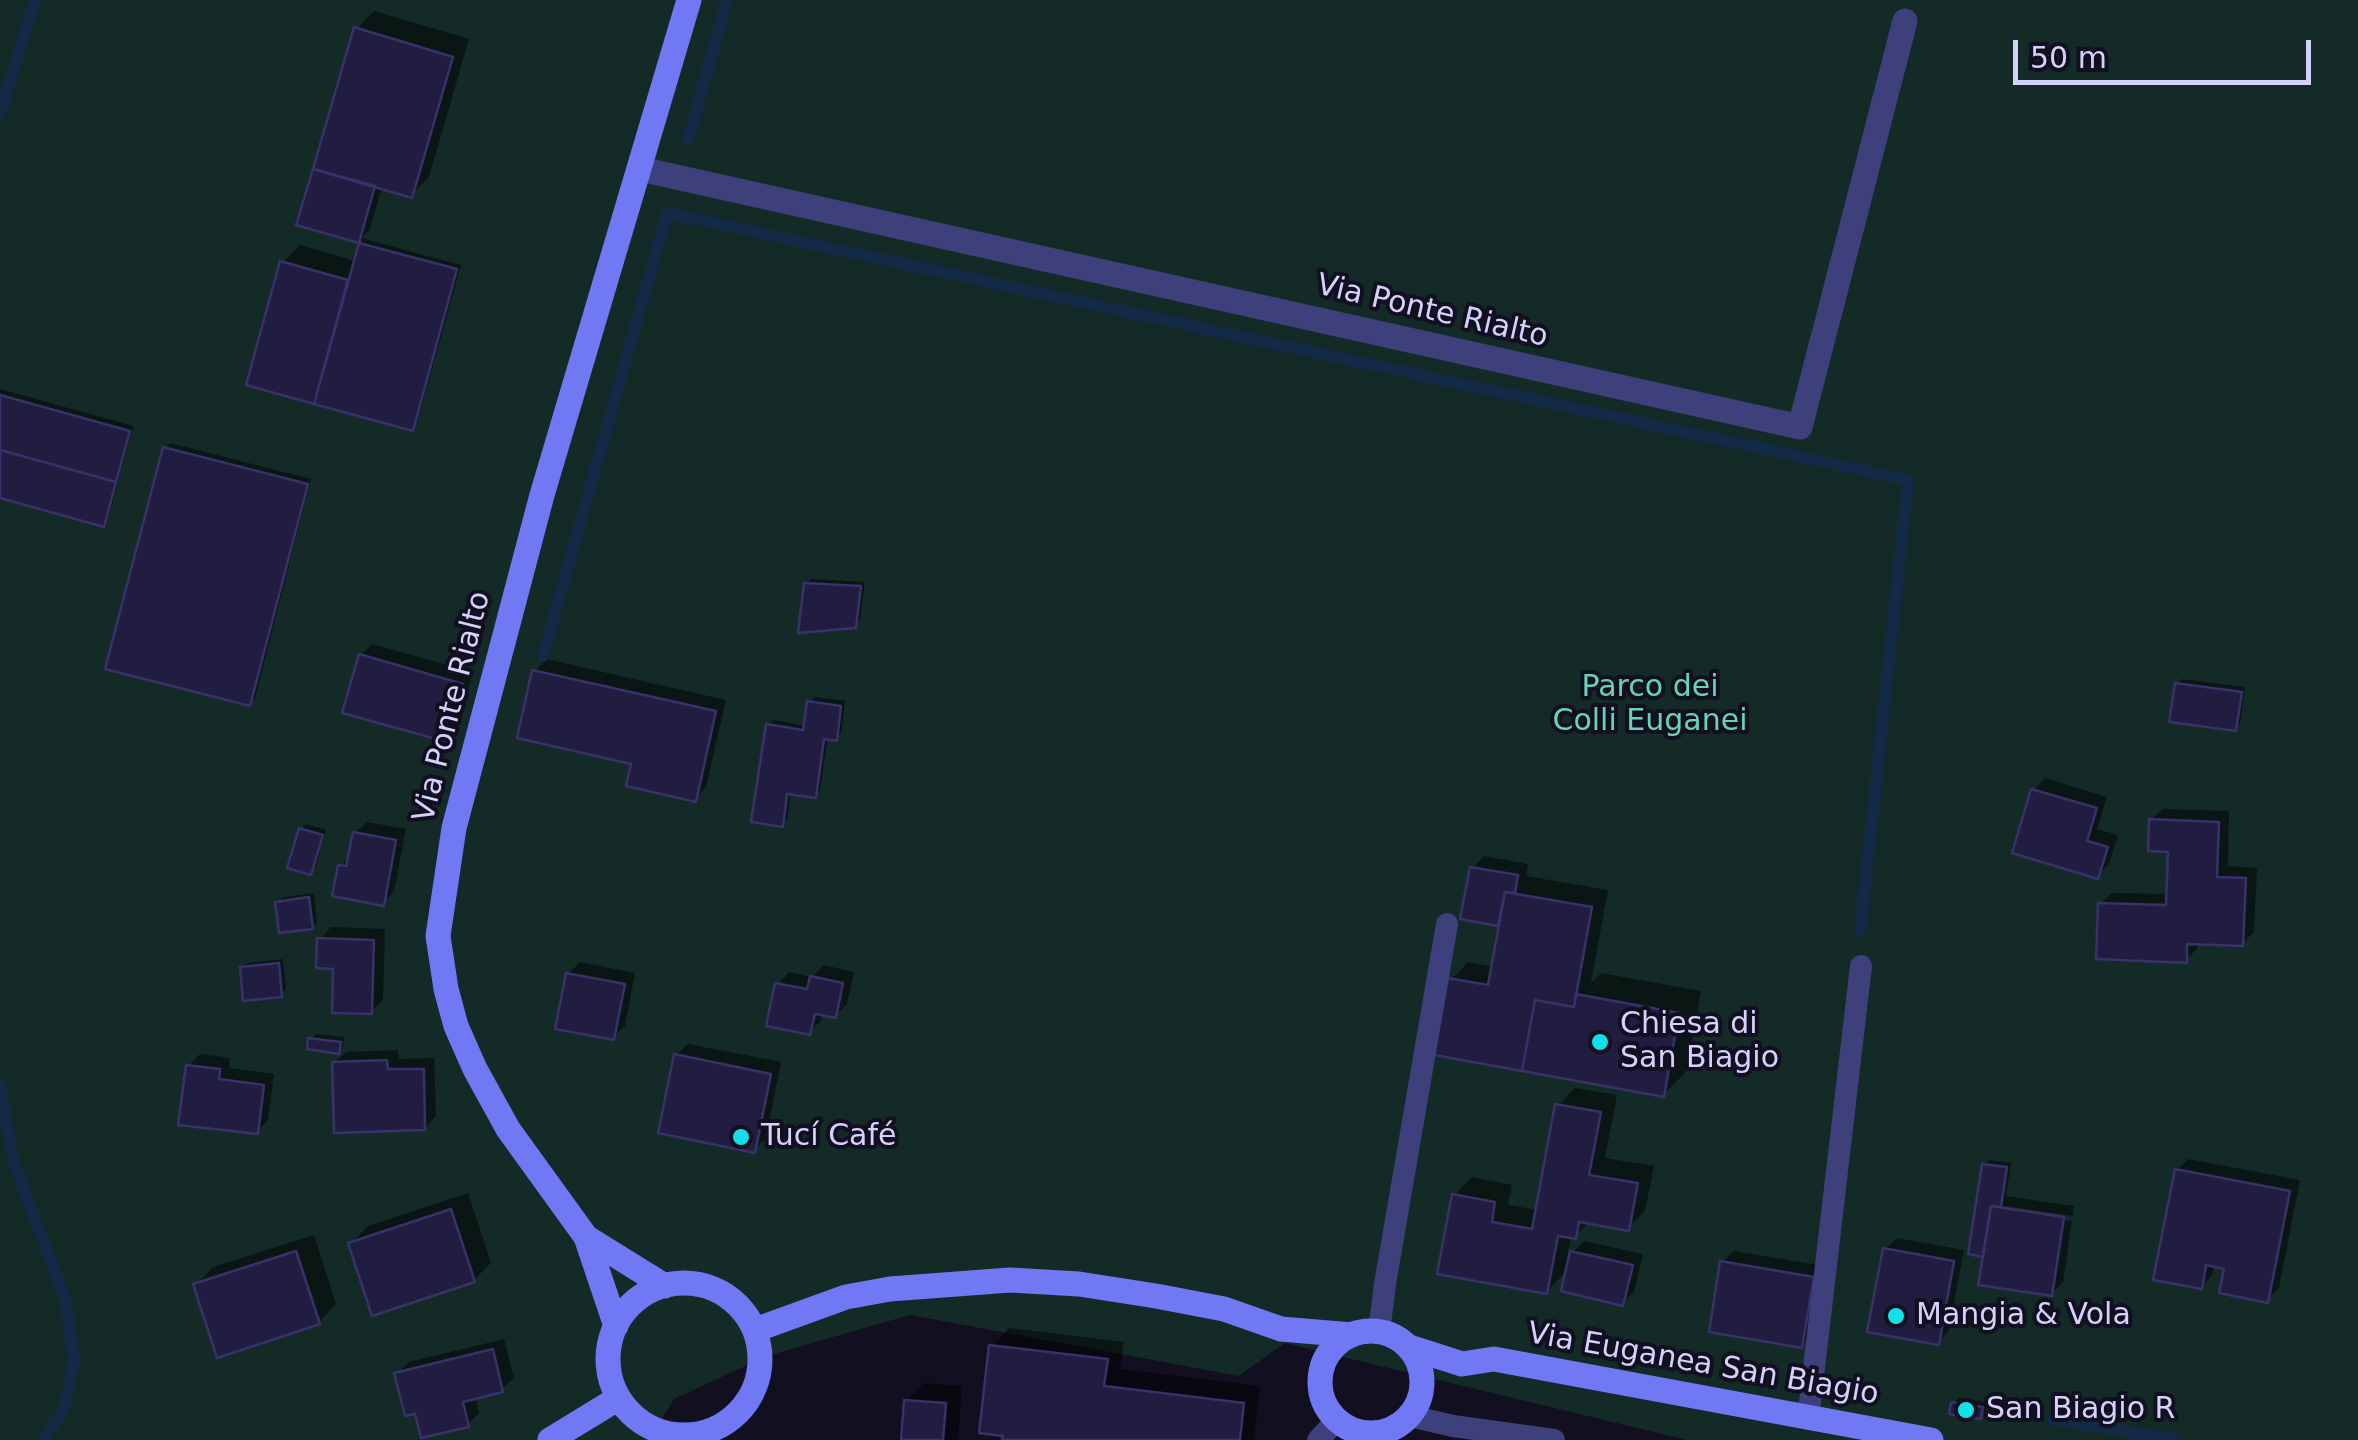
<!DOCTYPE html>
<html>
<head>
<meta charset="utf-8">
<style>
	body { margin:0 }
	#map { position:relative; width:2358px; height:1440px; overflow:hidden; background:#110f20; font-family:"DejaVu Sans",sans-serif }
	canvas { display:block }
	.scale { position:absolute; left:2013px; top:40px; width:298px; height:45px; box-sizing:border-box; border:5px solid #d4d2fb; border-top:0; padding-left:12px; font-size:30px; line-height:35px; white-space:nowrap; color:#d4d2fb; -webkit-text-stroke:8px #110f20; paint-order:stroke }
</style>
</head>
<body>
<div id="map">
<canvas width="2358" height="1440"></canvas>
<div class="scale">50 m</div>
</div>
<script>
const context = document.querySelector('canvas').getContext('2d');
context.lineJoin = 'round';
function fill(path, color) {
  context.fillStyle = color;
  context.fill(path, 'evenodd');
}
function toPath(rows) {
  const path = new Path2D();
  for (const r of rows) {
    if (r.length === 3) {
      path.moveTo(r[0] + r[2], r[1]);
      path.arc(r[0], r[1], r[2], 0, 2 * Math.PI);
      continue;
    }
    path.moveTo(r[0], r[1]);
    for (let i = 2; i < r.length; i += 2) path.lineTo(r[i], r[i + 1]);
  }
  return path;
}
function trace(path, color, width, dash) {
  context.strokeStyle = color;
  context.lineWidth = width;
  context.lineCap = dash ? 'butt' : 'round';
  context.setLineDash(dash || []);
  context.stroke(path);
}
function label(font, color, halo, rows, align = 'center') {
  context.font = font + ' "DejaVu Sans",sans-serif';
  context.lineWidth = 8;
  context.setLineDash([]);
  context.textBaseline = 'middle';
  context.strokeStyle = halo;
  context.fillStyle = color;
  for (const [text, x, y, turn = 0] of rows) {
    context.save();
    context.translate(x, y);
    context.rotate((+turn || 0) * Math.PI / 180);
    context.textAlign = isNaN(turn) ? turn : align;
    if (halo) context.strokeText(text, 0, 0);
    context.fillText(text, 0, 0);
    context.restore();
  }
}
fill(toPath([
	[0,0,2358,0,2358,1440,1687,1440,1285,1343,1239,1376,910,1315,767,1356,674,1399,649,1440,0,1440]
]), '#132a27');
fill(toPath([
	[374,11,469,39,429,177,411,195,382,186,370,229,361,238,461,265,417,423,412,429,249,383,282,263,300,245,356,261,362,241,300,224,357,29],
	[0,389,133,426,108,519,103,524,0,496],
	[170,443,311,479,255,698,250,703,165,448],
	[811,579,865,582,860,620,855,625,806,584],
	[372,644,473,672,458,728,446,739,361,655],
	[546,659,726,700,706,787,695,799,634,762,535,671],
	[2182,679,2245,687,2240,724,2235,729,2177,684],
	[815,697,845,701,841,733,836,738,828,737,820,790,815,795,791,792,787,819,782,824,768,726,773,720,806,726,809,702],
	[2045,778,2107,797,2097,829,2118,835,2109,864,2097,876,2034,790],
	[2163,809,2229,811,2228,866,2257,868,2254,932,2242,944,2197,942,2197,949,2186,960,2100,904,2112,893,2169,894,2171,850,2151,820],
	[367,822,406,829,394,891,383,903,340,866,351,856,355,833],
	[306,824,326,830,316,867,310,872,301,829],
	[1484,856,1528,864,1526,876,1608,890,1591,983,1601,973,1701,991,1686,1072,1663,1095,1451,980,1468,962,1494,967,1503,918,1498,923,1472,868],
	[314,893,317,922,312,927,278,903,283,897],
	[331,927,385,929,383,1000,371,1011,320,939],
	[283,959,286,989,281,994,242,968,248,963],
	[580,962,635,973,625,1026,613,1037,568,974],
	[824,965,854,972,847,1004,835,1016,823,1013,821,1021,809,1032,778,984,789,972,812,977],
	[316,1034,344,1037,343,1046,338,1051,311,1039],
	[688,1044,781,1062,766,1138,754,1150,676,1055],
	[398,1050,399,1059,434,1058,436,1116,424,1128,334,1063,346,1052],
	[200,1054,230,1058,229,1068,274,1074,268,1120,257,1132,188,1066],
	[1575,1088,1617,1095,1605,1158,1654,1166,1645,1211,1628,1228,1590,1221,1575,1236,1571,1236,1567,1258,1584,1241,1643,1254,1634,1292,1623,1303,1569,1269,1546,1292,1455,1195,1472,1177,1512,1185,1508,1205,1538,1210,1558,1106],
	[2188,1159,2300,1180,2279,1288,2267,1300,2227,1267,2214,1264,2212,1275,2201,1287,2177,1170],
	[1989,1160,2011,1163,2006,1196,2074,1206,2073,1216,1999,1205,1999,1210,2072,1221,2063,1282,2051,1294,1986,1249,1984,1165],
	[468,1193,491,1263,474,1280,351,1243,368,1226],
	[314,1235,336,1304,319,1322,196,1285,213,1267],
	[1897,1238,1964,1250,1949,1331,1938,1342,1885,1249],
	[1734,1251,1824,1266,1813,1334,1801,1345,1722,1262],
	[1009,1328,1124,1342,1120,1369,1260,1386,1254,1440,1005,1440,992,1346],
	[504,1339,514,1378,502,1389,475,1396,479,1413,467,1425,417,1411,397,1374,409,1362],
	[924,1383,962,1386,958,1440,903,1440,907,1401],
	[1959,1398,1986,1402,1985,1411,1980,1416,1954,1403]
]), '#0007');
trace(toPath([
	[0,113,35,0],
	[688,140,727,0],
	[543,656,667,213,1908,480,1860,932],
	[0,1084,13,1160,66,1302,74,1359,64,1409,43,1440],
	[2053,1419,2174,1440]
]), '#132a46', 12);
const building = toPath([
	[354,27,453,57,412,198,313,169,354,27],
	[313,169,375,186,359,243,296,225,313,169],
	[359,243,457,269,413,431,314,404,359,243],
	[280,261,348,280,314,404,246,385,280,261],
	[0,395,130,431,116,482,0,450,0,395],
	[163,447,308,484,250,706,105,669,163,447],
	[0,450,116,482,104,527,0,498,0,450],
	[804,583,861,586,856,628,798,633,804,583],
	[359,654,463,684,447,742,342,713,359,654],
	[532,670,716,711,696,802,626,786,631,764,517,738,532,670],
	[2175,683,2242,692,2236,731,2169,722,2175,683],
	[807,701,841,706,837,741,824,739,816,798,787,794,783,827,751,822,766,724,803,730,807,701],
	[2031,789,2097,808,2087,841,2108,847,2098,879,2012,853,2031,789],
	[2149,819,2219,822,2217,877,2246,878,2243,946,2187,944,2187,963,2096,959,2098,903,2166,905,2168,852,2148,851,2149,819],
	[299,828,323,835,311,875,287,868,299,828],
	[353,832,396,840,384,906,332,896,338,865,346,866,353,832],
	[1470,867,1518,875,1515,893,1505,892,1498,926,1460,919,1470,867],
	[1505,892,1592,907,1574,1007,1535,1000,1522,1071,1434,1055,1448,978,1488,985,1505,892],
	[309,897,313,929,279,933,275,902,309,897],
	[317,938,374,940,372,1014,332,1013,333,969,316,968,317,938],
	[279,963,282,997,243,1001,240,967,279,963],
	[566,973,625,984,614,1040,555,1029,566,973],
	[810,976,843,983,836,1018,815,1014,810,1035,766,1026,775,983,807,989,810,976],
	[1576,994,1679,1013,1664,1097,1522,1071,1535,1000,1574,1007,1576,994],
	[308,1038,341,1042,339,1054,307,1049,308,1038],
	[674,1054,771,1074,755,1153,658,1133,674,1054],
	[387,1060,388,1069,424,1069,425,1130,334,1133,332,1062,387,1060],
	[186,1065,220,1069,219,1079,264,1085,258,1134,178,1125,186,1065],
	[1555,1104,1601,1112,1589,1175,1638,1183,1629,1231,1579,1222,1576,1239,1558,1236,1547,1294,1437,1274,1452,1194,1495,1202,1492,1222,1532,1229,1555,1104],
	[1982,1164,2007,1167,2001,1207,1991,1206,1983,1257,1968,1254,1982,1164],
	[2175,1169,2290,1191,2268,1303,2219,1293,2224,1269,2206,1265,2202,1289,2153,1280,2175,1169],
	[1991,1206,2064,1217,2052,1296,1978,1285,1991,1206],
	[451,1209,475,1282,372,1316,348,1243,451,1209],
	[1883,1248,1954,1261,1939,1345,1867,1332,1883,1248],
	[296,1251,320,1324,217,1358,193,1284,296,1251],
	[1570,1251,1633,1265,1623,1306,1561,1291,1570,1251],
	[1720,1261,1814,1277,1802,1348,1709,1332,1720,1261],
	[989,1345,1108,1359,1104,1386,1244,1403,1240,1440,1002,1440,1003,1436,979,1433,989,1345],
	[493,1349,503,1392,463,1402,469,1427,421,1438,415,1414,405,1416,394,1373,493,1349],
	[904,1400,946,1403,943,1440,901,1440,904,1400],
	[1951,1402,1983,1407,1981,1419,1949,1414,1951,1402]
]);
fill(building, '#211d40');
trace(building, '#38316a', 2.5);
trace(toPath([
	[1379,1332,1385,1284,1447,924],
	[1410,1416,1453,1426,1554,1440],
	[1808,1419,1861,966],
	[1318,1440,1337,1420]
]), '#3e407b', 22);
trace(toPath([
	[640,169,1800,427,1905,21]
]), '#3e407b', 25);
trace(toPath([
	[586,1237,665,1286],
	[684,1359,76],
	[616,1326,586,1237,508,1129,475,1069,456,1026,446,989,438,936,454,828,542,495,689,0],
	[755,1330,846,1297,890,1289,1010,1280,1079,1284,1156,1296,1224,1309,1281,1329,1352,1335],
	[1371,1382,51],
	[1409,1347,1462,1364,1494,1359,1931,1440],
	[550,1440,617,1399]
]), '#7178f3', 25);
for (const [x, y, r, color] of [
	[1600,1042,10,"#13e0e6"],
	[741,1137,10,"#13e0e6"],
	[1896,1316,10,"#13e0e6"],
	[1966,1410,10,"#13e0e6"]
]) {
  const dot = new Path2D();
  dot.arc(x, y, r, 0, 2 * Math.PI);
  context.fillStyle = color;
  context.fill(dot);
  trace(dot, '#110f20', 4);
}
label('30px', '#d4d2fb', '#110f20', [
	["Via Ponte Rialto",1432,312,13],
	["Via Ponte Rialto",453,707,-76],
	["Via Euganea San Biagio",1703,1365,10]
]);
label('30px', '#64d5b0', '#110f20', [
	["Parco dei",1650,688],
	["Colli Euganei",1650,722]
]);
label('30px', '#d4d2fb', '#110f20', [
	["Chiesa di",1620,1025],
	["San Biagio",1620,1059],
	["Tucí Café",761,1137],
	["Mangia & Vola",1916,1316],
	["San Biagio R",1986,1410]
], 'left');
</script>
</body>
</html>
